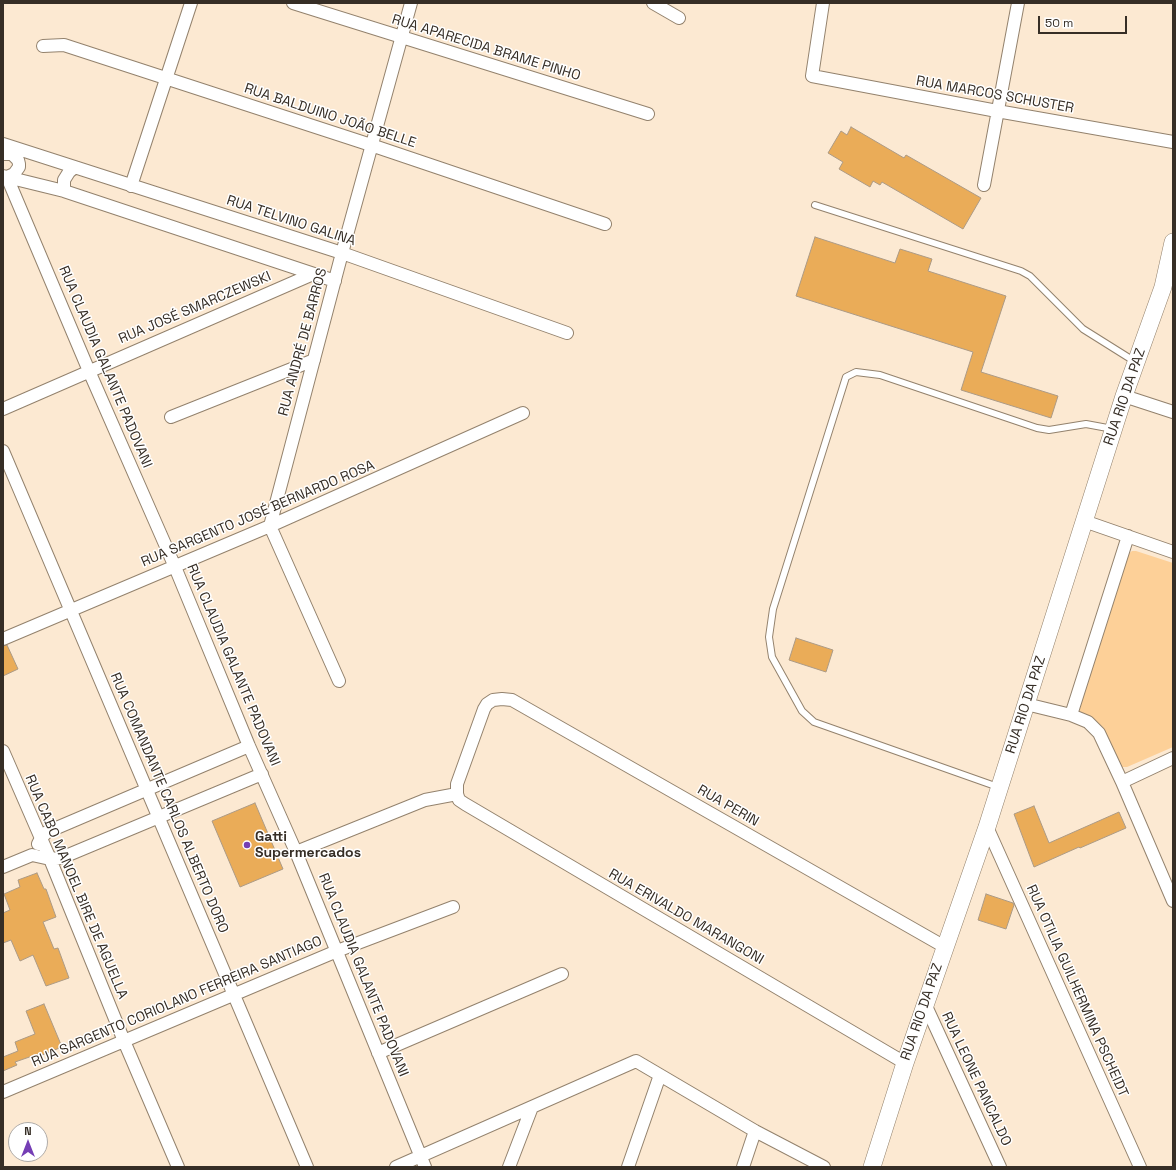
<!DOCTYPE html>
<html>
<head>
<meta charset="utf-8">
<style>
	body { margin:0 }
	#map { position:relative; width:1176px; height:1170px; overflow:hidden; background:#fce9d2; font-family:"Space Grotesk",sans-serif }
	canvas { display:block }
	.frame { position:absolute; inset:0; border:4px solid #362e26; pointer-events:none }
	.north { position:absolute; left:8px; top:1122px; width:40px; height:40px; box-sizing:border-box; background:#fff; border:1px solid #afaba8; border-radius:50%; rotate:0deg; font-size:11px; font-weight:700; line-height:16px; text-align:center; color:#362e26 }
	.north::after { content:''; display:block; margin:auto; width:14px; height:18px; background:#753eb5; clip-path:polygon(50% 0,100% 100%,50% 72%,0 100%) }
	.scale { position:absolute; left:1038px; top:16px; width:89px; height:18px; box-sizing:border-box; border:2px solid #362e26; border-top:0; padding-left:5px; font-size:12px; line-height:14px; white-space:nowrap; color:#362e26; -webkit-text-stroke:3px #fff; paint-order:stroke }
</style>
</head>
<body>
<div id="map">
<canvas width="1176" height="1170"></canvas>
<div class="frame"></div>
<div class="north">N</div>
<div class="scale">50 m</div>
</div>
<script>
const context = document.querySelector('canvas').getContext('2d');
context.lineJoin = 'round';
function fill(path, color) {
  context.fillStyle = color;
  context.fill(path, 'evenodd');
}
function toPath(rows) {
  const path = new Path2D();
  for (const r of rows) {
    path.moveTo(r[0], r[1]);
    for (let i = 2; i < r.length; i += 2) path.lineTo(r[i], r[i + 1]);
  }
  return path;
}
function trace(path, color, width, dash) {
  context.strokeStyle = color;
  context.lineWidth = width;
  context.lineCap = dash ? 'butt' : 'round';
  context.setLineDash(dash || []);
  context.stroke(path);
}
function label(font, color, halo, rows, align = 'center') {
  context.font = font + ' "Space Grotesk",sans-serif';
  context.lineWidth = 3;
  context.setLineDash([]);
  context.textBaseline = 'middle';
  context.strokeStyle = halo;
  context.fillStyle = color;
  for (const [text, x, y, turn = 0] of rows) {
    context.save();
    context.translate(x, y);
    context.rotate((+turn || 0) * Math.PI / 180);
    context.textAlign = isNaN(turn) ? turn : align;
    if (halo) context.strokeText(text, 0, 0);
    context.fillText(text, 0, 0);
    context.restore();
  }
}
fill(toPath([
	[1132,551,1136,551,1173,563,1173,747,1127,767,1122,767,1103,727,1096,722,1081,714,1079,710,1128,554]
]), '#fdd098');
const building = toPath([
	[851,127,904,158,906,155,981,198,963,229,882,182,880,185,873,181,870,187,839,169,843,162,828,153,841,131,847,135,851,127],
	[815,237,895,263,900,249,932,259,928,271,1006,296,981,372,1058,396,1051,418,961,390,973,352,796,296,815,237],
	[796,638,833,650,826,672,789,660,796,638],
	[7,645,18,669,3,676,3,646,7,645],
	[255,803,283,869,240,887,212,821,255,803],
	[1034,806,1049,843,1119,812,1126,828,1080,848,1079,847,1034,867,1014,814,1034,806],
	[37,873,44,889,46,889,56,917,43,922,54,949,58,948,69,978,46,986,33,955,20,961,11,940,3,943,3,913,10,910,4,894,20,887,18,880,37,873],
	[986,894,1013,903,1014,905,1006,929,978,920,986,894],
	[44,1004,62,1047,42,1055,41,1053,15,1062,17,1065,3,1071,3,1057,18,1051,15,1042,35,1034,26,1011,44,1004]
]);
fill(building, '#eaac58');
trace(building, '#ac9a85', 1);
const service = toPath([
	[815,205,1021,271,1030,276,1083,329,1134,361],
	[998,787,814,722,802,711,772,657,769,637,773,609,846,377,856,372,880,375,1037,428,1049,430,1086,424,1113,429]
]);
const minor = toPath([
	[293,3,648,114],
	[653,3,679,18],
	[823,3,812,76,997,111,1173,142],
	[43,46,64,45,371,145,605,224],
	[3,144,342,253,567,333],
	[3,154,12,154,18,160,19,164,19,167,14,174,7,177,3,176],
	[7,177,89,371,175,567,249,746,296,852,425,1167],
	[7,177,64,191,335,281],
	[984,185,1018,3],
	[131,186,191,3],
	[64,191,64,180,69,172,75,167],
	[1124,396,1173,412],
	[3,409,313,274],
	[171,417,314,360],
	[3,451,307,1167],
	[1084,521,1173,552],
	[3,639,270,526,523,413],
	[339,681,270,526,342,253,411,3],
	[1026,704,1071,715,1088,722,1099,733,1122,782,1173,901],
	[1071,715,1128,536],
	[3,751,50,859,124,1041,178,1167],
	[1122,782,1173,758],
	[987,827,1140,1167],
	[38,844,41,838,47,832,249,746],
	[296,852,425,800,457,794],
	[3,867,32,855,50,859,61,858,262,774],
	[925,1004,1000,1167],
	[378,1053,562,974],
	[905,1063,465,804,459,800,457,794,457,784,484,709,487,704,493,700,502,699,512,700,945,947],
	[3,1092,337,951,453,907],
	[396,1167,636,1061,755,1131,824,1167],
	[509,1167,532,1107],
	[628,1167,660,1075],
	[743,1167,755,1131]
]);
const secondary = toPath([
	[872,1167,905,1063,987,827,1124,396,1163,287,1173,242]
]);
trace(service, '#93826d', 8);
trace(minor, '#93826d', 14);
trace(secondary, '#93826d', 18);
trace(service, '#fff', 6);
trace(minor, '#fff', 12);
trace(secondary, '#fff', 17);
for (const [x, y, r, color] of [
	[247,845,4,"#753eb5"]
]) {
  const dot = new Path2D();
  dot.arc(x, y, r, 0, 2 * Math.PI);
  context.fillStyle = color;
  context.fill(dot);
  trace(dot, '#fff', 1.5);
}
label('14px', '#362e26', '#fff', [
	["RUA APARECIDA BRAME PINHO",486,48,17],
	["RUA MARCOS SCHUSTER",995,95,10],
	["RUA BALDUINO JOÃO BELLE",330,116,18],
	["RUA TELVINO GALINA",291,221,18],
	["RUA JOSÉ SMARCZEWSKI",195,308,-23],
	["RUA ANDRÉ DE BARROS",303,342,-75],
	["RUA CLAUDIA GALANTE PADOVANI",105,367,67],
	["RUA RIO DA PAZ",1125,397,-71],
	["RUA SARGENTO JOSÉ BERNARDO ROSA",258,514,-23],
	["RUA CLAUDIA GALANTE PADOVANI",233,665,67],
	["RUA RIO DA PAZ",1026,705,-72],
	["RUA COMANDANTE CARLOS ALBERTO DORO",169,803,67],
	["RUA PERIN",728,806,30],
	["RUA CABO MANOEL BIRE DE AGUELLA",76,887,67],
	["RUA ERIVALDO MARANGONI",686,917,30],
	["RUA CLAUDIA GALANTE PADOVANI",363,975,68],
	["RUA OTILIA GUILHERMINA PSCHEIDT",1077,991,66],
	["RUA SARGENTO CORIOLANO FERREIRA SANTIAGO",177,1002,-23],
	["RUA RIO DA PAZ",922,1012,-71],
	["RUA LEONE PANCALDO",976,1079,65]
]);
label('bold 14px', '#362e26', '#fff', [
	["Gatti",255,837],
	["Supermercados",255,853]
], 'left');
</script>
</body>
</html>
